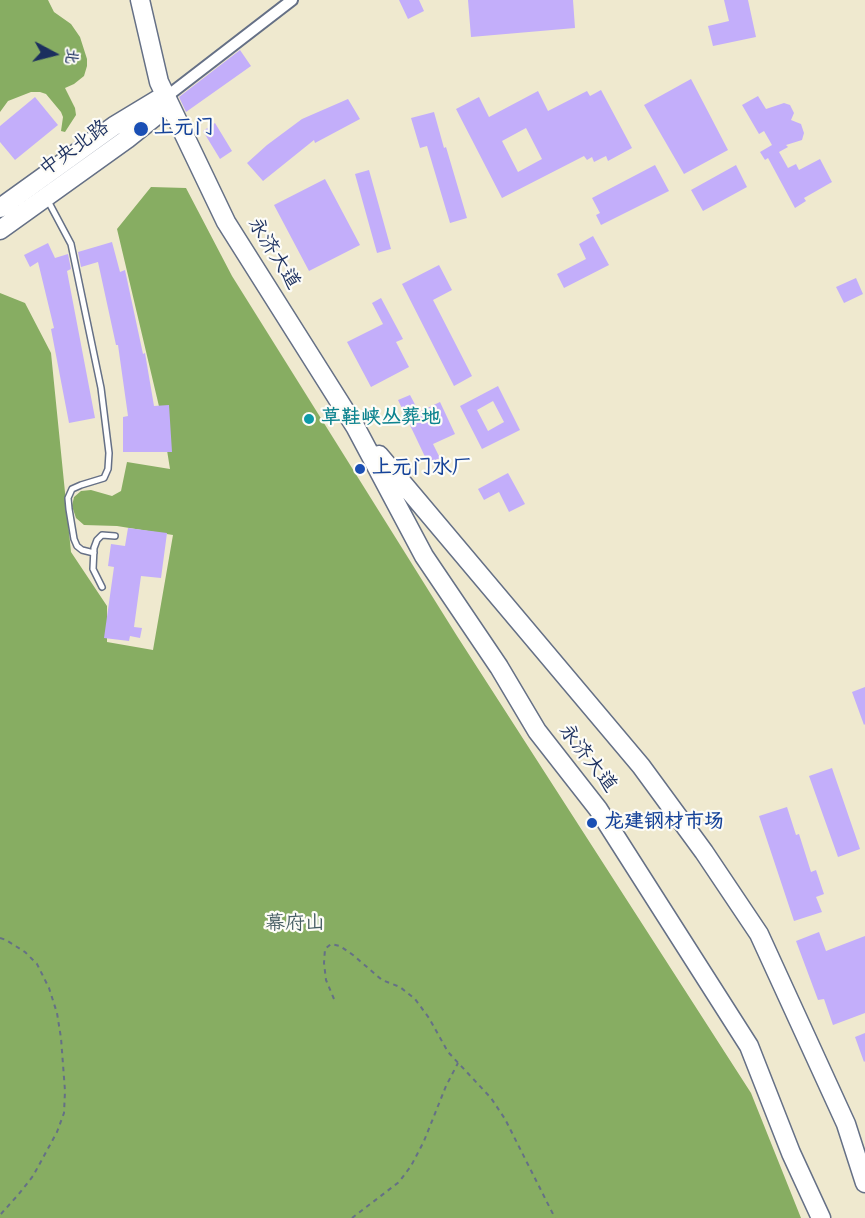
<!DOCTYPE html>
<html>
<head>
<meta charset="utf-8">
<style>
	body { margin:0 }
	#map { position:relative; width:865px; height:1218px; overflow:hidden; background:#efe9cf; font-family:"Architects Daughter","LXGW WenKai TC",sans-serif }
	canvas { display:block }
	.north { position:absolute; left:24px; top:24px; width:60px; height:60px; -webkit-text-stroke:4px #fdfcf7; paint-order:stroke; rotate:97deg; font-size:16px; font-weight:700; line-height:24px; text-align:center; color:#1b2f5e }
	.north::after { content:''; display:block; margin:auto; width:21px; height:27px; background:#1b2f5e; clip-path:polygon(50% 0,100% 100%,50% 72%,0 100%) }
</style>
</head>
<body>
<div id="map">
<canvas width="865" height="1218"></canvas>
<div class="north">北</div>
</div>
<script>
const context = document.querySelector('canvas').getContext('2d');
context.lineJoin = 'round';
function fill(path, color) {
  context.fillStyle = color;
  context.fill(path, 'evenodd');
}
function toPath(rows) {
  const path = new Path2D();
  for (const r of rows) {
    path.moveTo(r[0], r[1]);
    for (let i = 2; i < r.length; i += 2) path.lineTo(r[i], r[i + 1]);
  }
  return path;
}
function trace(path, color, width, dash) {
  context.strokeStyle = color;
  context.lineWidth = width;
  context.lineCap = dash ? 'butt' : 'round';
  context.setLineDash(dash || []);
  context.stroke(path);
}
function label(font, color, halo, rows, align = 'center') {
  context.font = font + ' "Architects Daughter","LXGW WenKai TC",sans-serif';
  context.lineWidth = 4.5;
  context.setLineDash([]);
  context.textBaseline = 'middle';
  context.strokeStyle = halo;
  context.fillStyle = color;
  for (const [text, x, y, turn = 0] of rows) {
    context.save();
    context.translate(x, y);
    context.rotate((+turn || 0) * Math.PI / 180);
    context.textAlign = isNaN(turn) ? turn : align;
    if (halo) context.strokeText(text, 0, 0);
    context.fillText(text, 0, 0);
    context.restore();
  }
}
fill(toPath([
	[0,0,48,0,54,12,71,24,80,37,87,59,87,66,84,76,74,84,65,88,75,108,76,115,65,132,61,131,63,117,61,112,46,94,40,92,31,92,8,101,0,112],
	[151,187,186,188,232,276,457,636,751,1093,801,1218,0,1218,0,293,25,303,51,353,71,552,107,606,107,642,153,650,173,535,117,526,84,525,76,518,72,506,74,497,81,491,91,490,112,496,121,491,127,462,170,469,162,419,117,229]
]), '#87ad62');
fill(toPath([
	[399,0,419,0,424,11,408,19],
	[468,0,573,0,575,28,471,37],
	[724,0,748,0,756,37,713,46,708,26,729,21],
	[240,50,251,66,186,112,179,97],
	[691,79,728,150,684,174,644,105],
	[601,90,632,148,608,161,606,156,594,162,592,157,587,160,584,156,502,198,456,109,479,97,489,117,538,91,548,111,587,91,590,96],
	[526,128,542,159,518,172,502,141],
	[758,96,766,109,784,103,790,105,794,113,791,120,801,124,804,133,802,140,786,145,788,147,779,152,788,168,796,164,799,170,820,159,832,182,804,198,806,201,795,208,768,158,765,160,760,152,772,145,764,131,759,134,742,105],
	[35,97,58,125,15,160,0,142,0,126],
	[348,99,360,119,315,143,314,140,263,181,247,163,267,145,302,119],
	[434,112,444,148,446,147,467,218,450,223,427,146,420,148,411,118],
	[215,123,232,151,220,159,203,131],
	[655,165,669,191,601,225,596,215,600,213,592,198],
	[736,165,747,187,703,211,691,190],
	[369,170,391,249,377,253,355,174],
	[325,179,360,245,309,271,274,205],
	[593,236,609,265,564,288,557,274,586,259,579,244],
	[112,242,120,272,125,270,143,354,145,353,154,406,169,405,172,452,123,452,123,417,128,416,118,345,116,345,98,262,81,267,78,252],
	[48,243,55,258,68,254,71,269,67,271,95,418,69,423,51,329,54,328,38,262,30,267,24,255],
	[439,265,452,290,433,300,472,376,454,386,402,284],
	[856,278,863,294,844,303,836,287],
	[381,298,403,339,396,342,409,367,371,387,347,342,383,324,372,303],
	[498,386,520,430,482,449,460,406],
	[493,401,504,422,488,431,477,410],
	[410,395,419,412,440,402,455,434,433,444,440,458,428,463,398,400],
	[508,473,525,504,509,512,499,492,484,500,478,489],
	[128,528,167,533,161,578,141,576,134,627,142,628,140,638,130,636,129,641,104,638,114,567,108,566,111,544,125,546],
	[865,687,865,724,864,725,852,692],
	[832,768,860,849,838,857,809,776],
	[787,807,796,835,799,834,811,872,816,870,824,894,816,897,822,912,794,921,759,816],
	[819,932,826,951,865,936,865,1013,833,1025,824,999,818,1000,796,941],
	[865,1033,865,1061,864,1062,855,1037]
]), '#c3aefa');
const lane = toPath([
	[47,199,71,244,101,388,109,453,108,469,104,478,81,485,72,489,68,498,69,509,74,539,77,546,82,550,94,553],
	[102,587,93,569,94,548,97,540,102,535,115,536]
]);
const street = toPath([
	[166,97,292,0]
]);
const primary = toPath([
	[140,0,159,82,226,222,356,428,424,556,499,667,537,731,598,809,749,1046,791,1153,821,1218],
	[0,208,114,126,157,100,166,97],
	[0,230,127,139,162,111,166,97],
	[379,455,641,766,704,852,759,934,846,1124,865,1183]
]);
trace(lane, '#657086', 8);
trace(street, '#657086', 14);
trace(primary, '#657086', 21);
trace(toPath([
	[0,938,6,940,25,952,37,964,49,988,57,1013,61,1038,65,1091,64,1113,57,1132,33,1176,18,1195,0,1215],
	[334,999,326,980,324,963,325,949,331,944,340,946,353,955,382,980,400,987,415,999,429,1018,448,1052,491,1098,505,1119,555,1218],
	[352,1218,399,1182,411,1166,424,1141,446,1086,458,1063]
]), '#657086', 2, [4.5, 4.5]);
trace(lane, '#fff', 5);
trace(street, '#fff', 10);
trace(primary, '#fff', 18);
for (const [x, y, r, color] of [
	[141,129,8,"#1a4fb4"],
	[309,419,6,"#0f9aa8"],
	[360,469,6,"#1a4fb4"],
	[592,823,6,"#1a4fb4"]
]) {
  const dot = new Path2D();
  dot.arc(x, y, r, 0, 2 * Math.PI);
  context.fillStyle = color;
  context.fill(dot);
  trace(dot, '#fdfcf7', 2);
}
label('bold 20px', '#164399', '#fdfcf7', [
	["上元门",154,129],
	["上元门水厂",372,469],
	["龙建钢材市场",604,823]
], 'left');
label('20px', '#1b2f5e', '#fdfcf7', [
	["中央北路",75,149,-36],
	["永济大道",273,254,58],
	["永济大道",587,759,52]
]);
label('bold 20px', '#0d838f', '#fdfcf7', [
	["草鞋峡丛葬地",321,419]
], 'left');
label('20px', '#465d63', '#fdfcf7', [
	["幕府山",295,925]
]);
</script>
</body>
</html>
